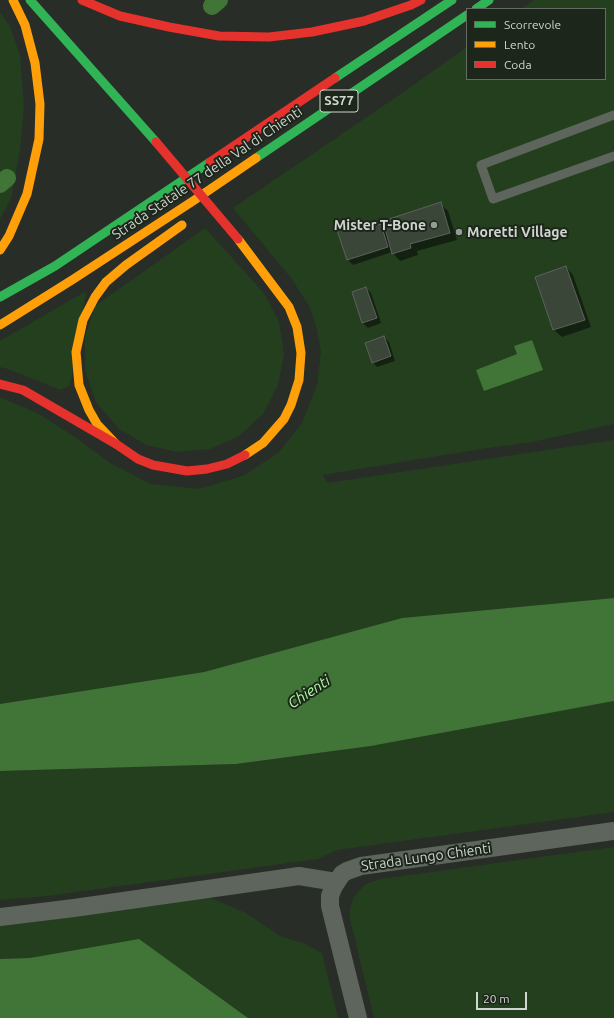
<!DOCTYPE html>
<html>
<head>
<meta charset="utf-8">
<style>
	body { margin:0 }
	#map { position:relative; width:614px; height:1018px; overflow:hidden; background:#282d28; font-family:Ubuntu,sans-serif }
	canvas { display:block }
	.legend { position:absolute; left:466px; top:8px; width:140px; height:72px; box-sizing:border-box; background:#1d261b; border:1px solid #656c63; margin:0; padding:5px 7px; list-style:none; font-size:12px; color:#d0d6cf }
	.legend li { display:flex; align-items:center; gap:8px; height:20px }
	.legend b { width:20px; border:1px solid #656c63 }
	.scale { position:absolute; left:476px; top:992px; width:51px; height:18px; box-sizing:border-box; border:2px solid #d0d6cf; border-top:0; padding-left:5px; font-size:12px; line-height:14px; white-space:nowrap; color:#d0d6cf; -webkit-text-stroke:3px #1d261b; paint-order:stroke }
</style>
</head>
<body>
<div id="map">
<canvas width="614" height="1018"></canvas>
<ul class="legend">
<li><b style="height:5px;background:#30b455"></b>Scorrevole</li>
<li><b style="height:5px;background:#ff9f0a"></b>Lento</li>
<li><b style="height:5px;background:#e5322d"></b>Coda</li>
</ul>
<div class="scale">20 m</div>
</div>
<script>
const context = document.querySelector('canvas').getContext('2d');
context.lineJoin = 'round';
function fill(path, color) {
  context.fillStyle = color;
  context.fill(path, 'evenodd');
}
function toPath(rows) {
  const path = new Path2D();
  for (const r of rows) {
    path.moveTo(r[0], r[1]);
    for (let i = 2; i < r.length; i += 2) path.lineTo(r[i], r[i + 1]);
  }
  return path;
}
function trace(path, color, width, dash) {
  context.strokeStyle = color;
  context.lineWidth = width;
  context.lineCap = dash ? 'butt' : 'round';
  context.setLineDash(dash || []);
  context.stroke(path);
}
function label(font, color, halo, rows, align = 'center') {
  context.font = font + ' Ubuntu,sans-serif';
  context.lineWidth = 4;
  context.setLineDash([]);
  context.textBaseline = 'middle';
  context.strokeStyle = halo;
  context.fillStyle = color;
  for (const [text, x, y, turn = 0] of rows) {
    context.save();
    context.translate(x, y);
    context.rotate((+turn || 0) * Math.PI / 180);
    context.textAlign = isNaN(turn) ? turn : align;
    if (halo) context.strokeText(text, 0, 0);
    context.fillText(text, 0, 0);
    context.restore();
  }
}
fill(toPath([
	[534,0,614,0,614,424,532,442,481,449,323,475,327,483,614,440,614,598,402,618,204,672,0,704,0,397,39,414,78,439,110,463,151,484,199,489,245,475,279,452,302,423,317,385,321,352,317,329,309,306,291,278,233,208,392,100,467,47,467,79,605,79,605,9,521,9],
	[0,12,10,26,20,56,24,105,20,151,11,198,0,219],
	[205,228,264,293,279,322,284,354,278,385,263,414,239,436,210,449,177,452,146,445,118,428,96,402,85,371,85,337,95,306],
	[86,291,70,385,61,390,8,369,0,367,0,341],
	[614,701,614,812,337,850,318,859,47,896,0,900,0,771,236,764,371,746],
	[614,847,614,1018,374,1018,350,919,350,909,352,901,355,895,366,884,380,879],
	[209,897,246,913,280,936,305,944,322,953,338,1018,248,1018,191,976,30,958,0,959,0,926,32,922]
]), '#243f1e');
fill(toPath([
	[532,340,543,370,484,391,476,370,517,354,514,346],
	[614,598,614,701,371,746,236,764,0,771,0,704,204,672,402,618],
	[139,939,248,1018,0,1018,0,959,30,958]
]), '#417437');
fill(toPath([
	[440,204,448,211,457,240,417,251,418,255,400,261,392,252,353,265,348,260,363,223,368,229,381,225,387,232],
	[566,267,573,275,591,327,562,337,554,330,536,278],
	[366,288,371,293,381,323,368,328,363,323,353,292],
	[384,337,389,342,395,361,377,367,373,362]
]), '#0007');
trace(toPath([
	[212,6,219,0],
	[0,184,7,178]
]), '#417437', 18);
const building = toPath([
	[441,202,450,233,410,244,411,248,392,254,383,221,441,202],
	[363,222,365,229,381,224,388,247,347,260,337,230,363,222],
	[566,266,585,320,553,330,535,277,566,266],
	[366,287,377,318,362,323,352,292,366,287],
	[384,336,391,356,372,363,365,343,384,336]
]);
fill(building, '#3a4738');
trace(building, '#5d615d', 1);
trace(toPath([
	[614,115,481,165,493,199,614,156]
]), '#5d655c', 9);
trace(toPath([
	[0,917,74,908,299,876,336,882],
	[358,1018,330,906,330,896,333,888,342,874,347,871,361,866,614,831]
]), '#5d655c', 18);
trace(toPath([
	[30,0,156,142],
	[476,9,489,0],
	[335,78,452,0],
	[256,158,467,15],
	[0,297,55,266,210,162]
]), '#30b455', 9);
trace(toPath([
	[238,239,289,307,297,327,301,353,299,380,291,405,284,419,263,443,245,455],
	[0,250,9,236,27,194,39,139,40,104,35,63,25,25,13,0],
	[0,325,72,280,193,201,256,158],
	[116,444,97,424,89,410,79,385,76,352,83,320,95,297,106,282,126,265,182,225]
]), '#ff9f0a', 9);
trace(toPath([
	[82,0,120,16,169,27,219,36,269,37,312,32,364,21,411,5,421,0],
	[210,162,335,78],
	[0,384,23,390,116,444,138,459,153,465,187,471,207,469,227,464,245,455]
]), '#e5322d', 9);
trace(toPath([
	[156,142,238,239]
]), '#e5322d', 9);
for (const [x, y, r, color] of [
	[434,225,4,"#959b95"],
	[459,232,4,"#959b95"]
]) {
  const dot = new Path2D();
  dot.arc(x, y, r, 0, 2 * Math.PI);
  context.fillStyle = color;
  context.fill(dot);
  trace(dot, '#1d261b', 1.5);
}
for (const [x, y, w] of [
	[339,101,38]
]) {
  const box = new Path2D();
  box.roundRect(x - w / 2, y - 11, w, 22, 3);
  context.fillStyle = '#1d261b';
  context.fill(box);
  trace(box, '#d0d6cf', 1);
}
label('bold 13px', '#d0d6cf', null, [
	["SS77",339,101]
]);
label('14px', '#d0d6cf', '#1d261b', [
	["Strada Statale 77 della Val di Chienti",207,173,-34],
	["Strada Lungo Chienti",426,857,-8]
]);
label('bold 14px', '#d0d6cf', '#1d261b', [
	["Mister T-Bone",426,225],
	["Moretti Village",467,232,"left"]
], 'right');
label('italic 15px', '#adfb9f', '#1d261b', [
	["Chienti",309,692,-33]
]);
</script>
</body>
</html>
